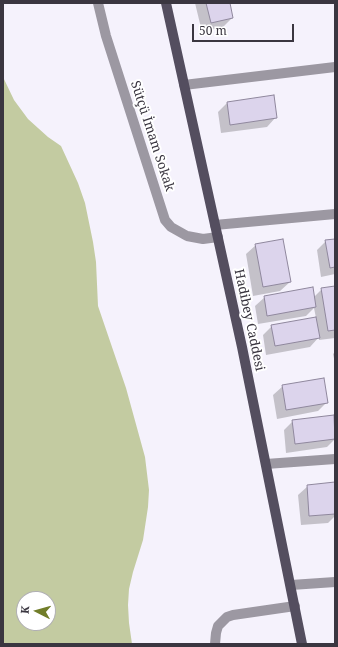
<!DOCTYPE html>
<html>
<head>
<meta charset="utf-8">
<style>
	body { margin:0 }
	#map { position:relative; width:338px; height:647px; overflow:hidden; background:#f5f2fc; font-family:"Noto Serif",serif }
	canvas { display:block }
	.frame { position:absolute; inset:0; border:4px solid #3a3640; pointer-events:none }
	.north { position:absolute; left:16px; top:591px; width:40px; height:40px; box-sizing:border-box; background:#fff; border:1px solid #b0afb3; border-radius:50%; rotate:276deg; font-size:11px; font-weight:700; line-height:16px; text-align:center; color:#3a3640 }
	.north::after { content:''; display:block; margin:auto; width:14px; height:18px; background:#717d29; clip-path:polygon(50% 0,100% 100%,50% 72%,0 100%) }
	.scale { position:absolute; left:192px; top:24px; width:102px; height:18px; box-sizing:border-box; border:2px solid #3a3640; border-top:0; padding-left:5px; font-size:12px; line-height:14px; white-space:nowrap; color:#3a3640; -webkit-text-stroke:3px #fff; paint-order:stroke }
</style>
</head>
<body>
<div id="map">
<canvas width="338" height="647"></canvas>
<div class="frame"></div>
<div class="north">K</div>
<div class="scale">50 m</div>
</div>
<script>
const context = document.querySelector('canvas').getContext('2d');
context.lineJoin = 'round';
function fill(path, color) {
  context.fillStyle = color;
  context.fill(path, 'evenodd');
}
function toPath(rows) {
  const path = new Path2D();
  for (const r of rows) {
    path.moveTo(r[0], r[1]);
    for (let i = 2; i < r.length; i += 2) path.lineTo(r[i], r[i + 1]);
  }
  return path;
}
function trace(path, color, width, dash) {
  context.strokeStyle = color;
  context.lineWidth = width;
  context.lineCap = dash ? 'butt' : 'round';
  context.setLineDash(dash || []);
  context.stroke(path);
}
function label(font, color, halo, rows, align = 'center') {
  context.font = font + ' "Noto Serif",serif';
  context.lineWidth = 4;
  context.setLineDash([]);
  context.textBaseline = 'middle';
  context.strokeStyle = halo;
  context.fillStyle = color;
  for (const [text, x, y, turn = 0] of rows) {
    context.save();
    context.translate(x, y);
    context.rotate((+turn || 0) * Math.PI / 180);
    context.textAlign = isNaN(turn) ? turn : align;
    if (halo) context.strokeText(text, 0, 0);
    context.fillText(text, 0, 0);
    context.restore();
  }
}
fill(toPath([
	[3,77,14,100,28,119,48,137,61,146,78,183,85,203,93,242,96,262,98,306,126,388,145,457,149,490,148,507,143,540,133,572,129,589,128,605,129,623,132,644,3,644],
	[24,599,48,599,48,623,24,623]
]), '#c3cba1');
fill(toPath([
	[195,3,229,3,232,18,223,27,202,32],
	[227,103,276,117,267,127,221,133,218,112],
	[335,240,335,274,321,277,317,250,326,241],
	[256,245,290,282,280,291,253,296,246,254],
	[335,287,335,338,319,340,319,337,310,347,266,355,263,335,272,326,316,318,314,308,306,316,258,324,255,306,265,297,314,297,322,289],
	[335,352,335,363,333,354],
	[283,386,327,402,318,411,277,419,273,395],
	[333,416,335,439,327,447,286,453,284,430,293,421],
	[335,483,335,516,328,523,301,525,298,495,308,486]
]), '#0003');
const building = toPath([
	[206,3,230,3,233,18,211,23,206,3],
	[274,95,277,118,230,125,227,102,274,95],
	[283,239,291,282,263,287,255,244,283,239],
	[335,239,335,267,330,268,325,240,335,239],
	[335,286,335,330,328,331,321,288,335,286],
	[313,287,316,307,267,316,264,296,313,287],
	[316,317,320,338,275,346,271,325,316,317],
	[324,378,328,403,286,410,282,385,324,378],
	[334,415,335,439,295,444,292,420,334,415],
	[335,482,335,514,309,516,307,485,335,482]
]);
fill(building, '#dcd4ec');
trace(building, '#8f879d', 1);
trace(toPath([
	[98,3,106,36,165,220,171,227,187,236,203,239,218,237],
	[184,85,335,67],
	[215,225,335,214],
	[266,464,335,459],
	[291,585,335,582],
	[215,644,216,633,218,626,227,617,233,615,295,606]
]), '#9c98a2', 10);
trace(toPath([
	[166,3,242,347,302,644]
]), '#544e5f', 10);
label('13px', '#3a3640', '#fff', [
	["Sütçü İmam Sokak",152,136,72],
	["Hadibey Caddesi",249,320,78]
]);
</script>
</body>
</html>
